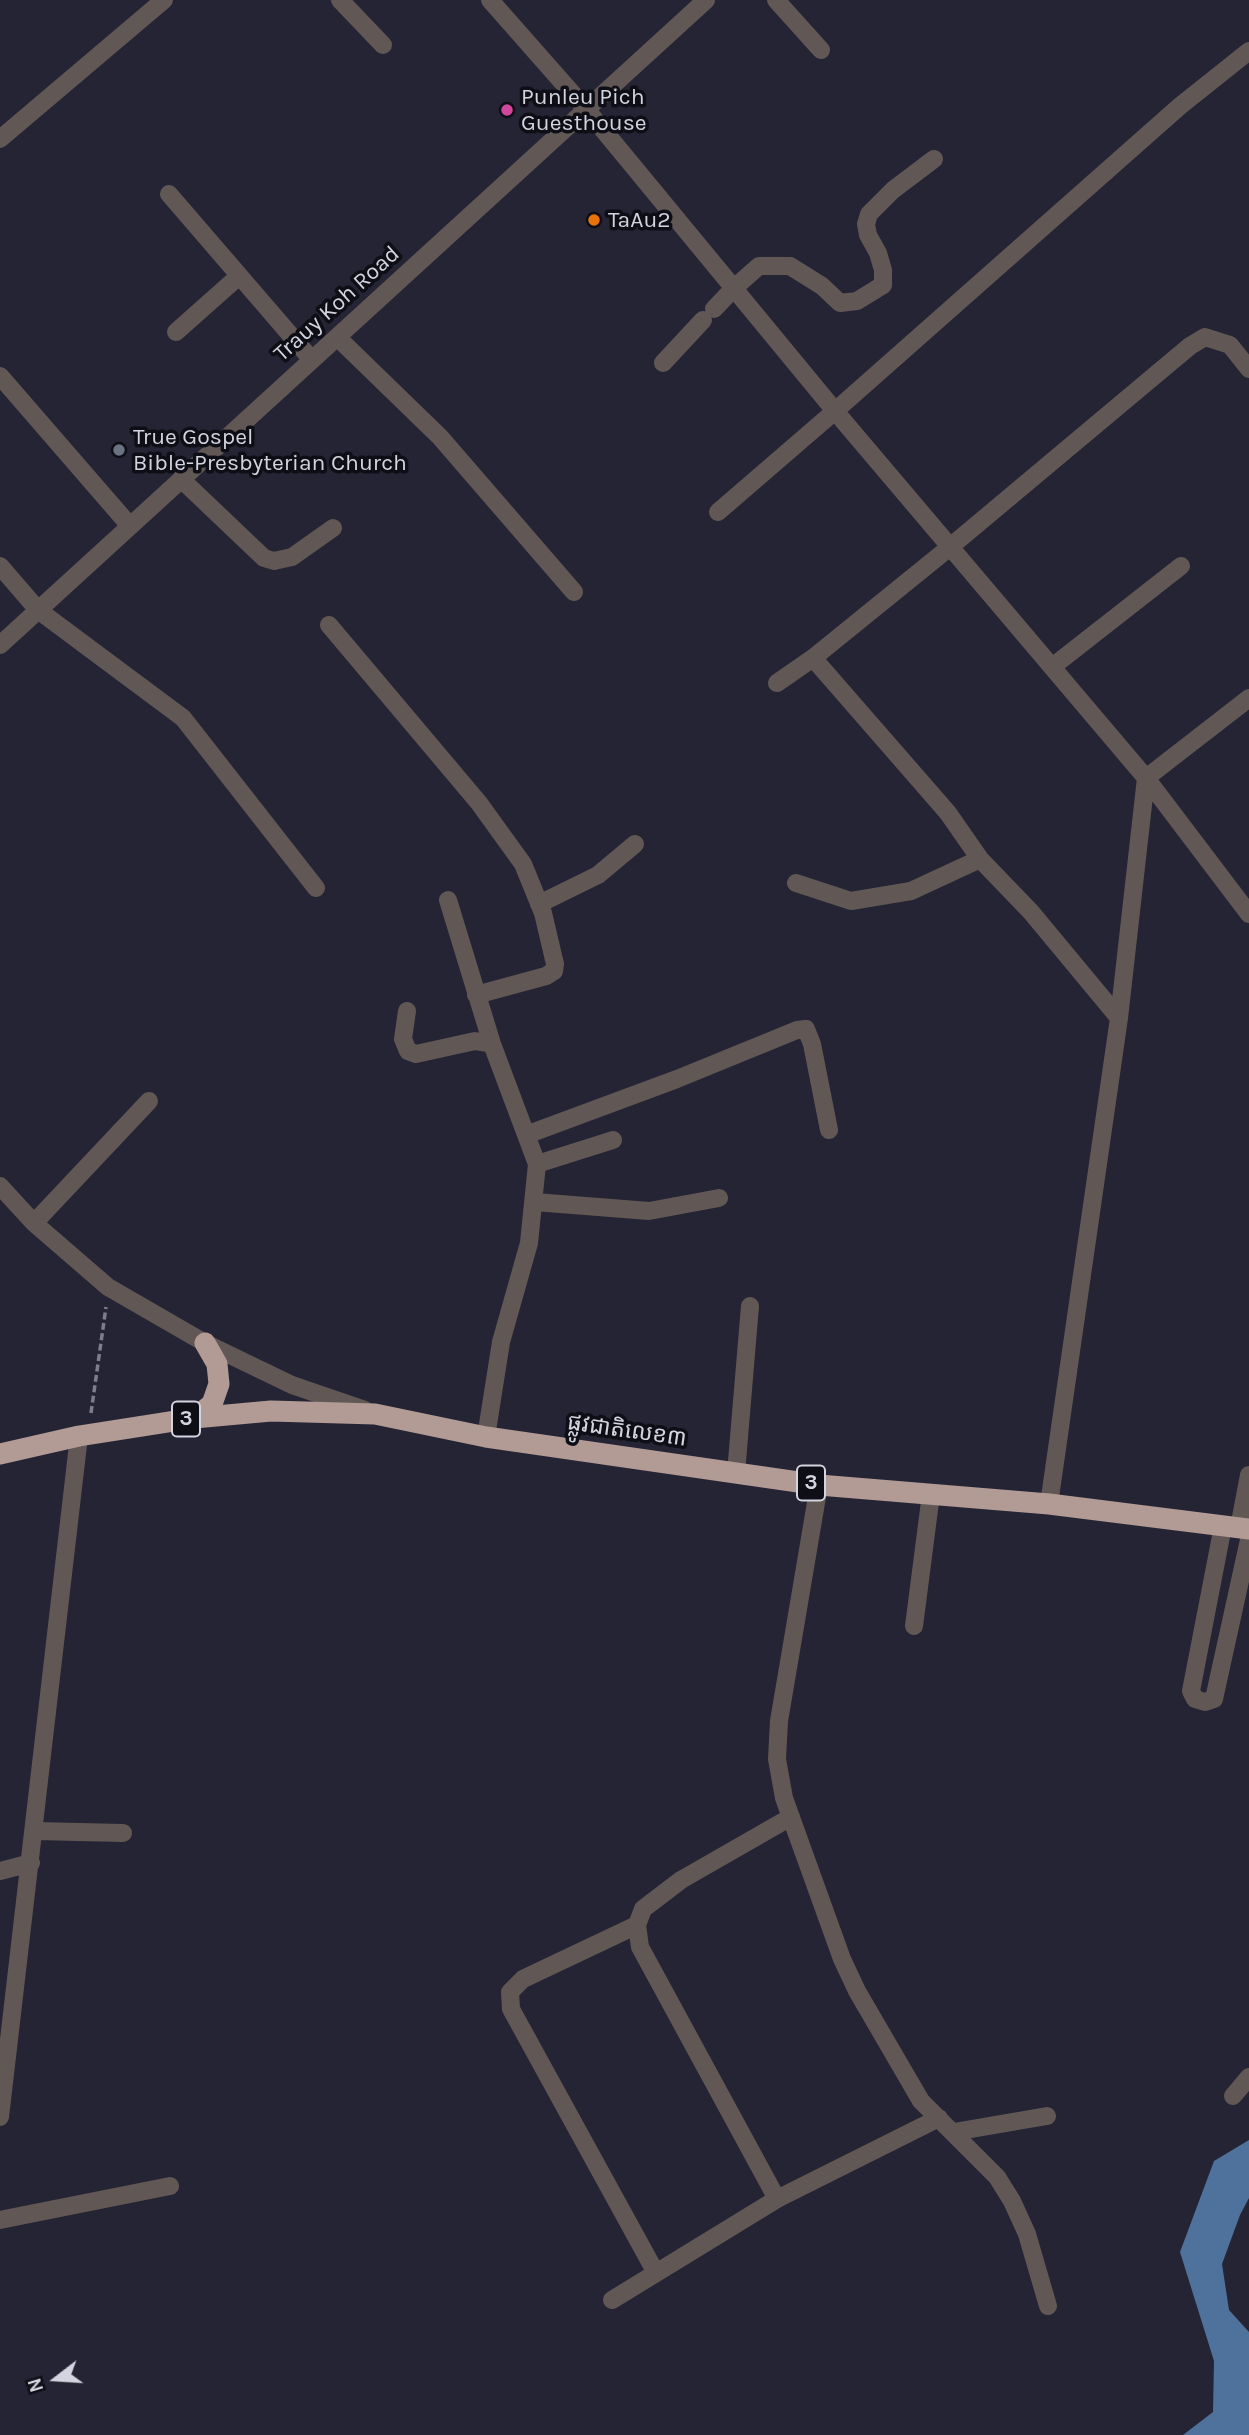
<!DOCTYPE html>
<html>
<head>
<meta charset="utf-8">
<style>
	body { margin:0 }
	#map { position:relative; width:1249px; height:2435px; overflow:hidden; background:#252434; font-family:Karla,sans-serif }
	canvas { display:block }
	.north { position:absolute; left:21px; top:2344px; width:70px; height:70px; -webkit-text-stroke:5px #0e0e16; paint-order:stroke; rotate:253deg; font-size:19px; font-weight:700; line-height:28px; text-align:center; color:#d3d4df }
	.north::after { content:''; display:block; margin:auto; width:24px; height:32px; background:#d3d4df; clip-path:polygon(50% 0,100% 100%,50% 72%,0 100%) }
</style>
</head>
<body>
<div id="map">
<canvas width="1249" height="2435"></canvas>
<div class="north">N</div>
</div>
<script>
const context = document.querySelector('canvas').getContext('2d');
context.lineJoin = 'round';
function fill(path, color) {
  context.fillStyle = color;
  context.fill(path, 'evenodd');
}
function toPath(rows) {
  const path = new Path2D();
  for (const r of rows) {
    path.moveTo(r[0], r[1]);
    for (let i = 2; i < r.length; i += 2) path.lineTo(r[i], r[i + 1]);
  }
  return path;
}
function trace(path, color, width, dash) {
  context.strokeStyle = color;
  context.lineWidth = width;
  context.lineCap = dash ? 'butt' : 'round';
  context.setLineDash(dash || []);
  context.stroke(path);
}
function label(font, color, halo, rows, align = 'center') {
  context.font = font + ' Karla,"Noto Sans Khmer",sans-serif';
  context.lineWidth = 7;
  context.setLineDash([]);
  context.textBaseline = 'middle';
  context.strokeStyle = halo;
  context.fillStyle = color;
  for (const [text, x, y, turn = 0] of rows) {
    context.save();
    context.translate(x, y);
    context.rotate((+turn || 0) * Math.PI / 180);
    context.textAlign = isNaN(turn) ? turn : align;
    if (halo) context.strokeText(text, 0, 0);
    context.fillText(text, 0, 0);
    context.restore();
  }
}
fill(toPath([
	[1249,2140,1249,2198,1240,2215,1222,2264,1229,2310,1249,2332,1249,2435,1183,2435,1213,2412,1214,2361,1180,2252,1214,2161]
]), '#4f729d');
trace(toPath([
	[91,1413,106,1307]
]), '#7d7d8b', 3.5, [7, 3.5]);
trace(toPath([
	[340,0,383,45],
	[490,0,586,109,835,411,1146,778,1119,1018,1049,1504],
	[776,0,821,50],
	[0,139,164,0],
	[169,194,312,360],
	[714,309,734,288,759,266,790,266,822,286,840,303,857,301,883,285,883,270,878,253,868,235,866,224,869,214,893,190,934,159],
	[176,332,239,276],
	[337,337,440,437,574,592],
	[663,363,703,320],
	[0,376,130,526],
	[181,479,264,558,274,561,292,557,333,528],
	[718,512,835,411,1180,106,1249,51],
	[0,566,38,610,183,718,316,888],
	[329,625,479,803,523,864,543,913,555,964,554,971,546,976,476,995],
	[0,645,706,0],
	[813,658,948,813,980,859,1031,912,1119,1018],
	[1052,667,1181,566],
	[777,683,813,658,950,547,1190,346,1205,337,1230,345,1249,369],
	[1249,698,1146,778,1249,914],
	[796,883,851,901,911,891,980,859],
	[448,900,492,1044,537,1164,529,1243,501,1342,486,1437],
	[539,904,598,875,635,844],
	[407,1011,403,1039,408,1051,416,1054,475,1041,492,1044],
	[526,1135,677,1079,797,1030,806,1029,812,1044,829,1130],
	[537,1164,613,1140],
	[0,1186,34,1223,108,1287,205,1343,292,1385,365,1410],
	[535,1202,649,1211,719,1198],
	[34,1223,149,1101],
	[736,1473,750,1306],
	[819,1485,779,1721,777,1759,784,1798,842,1959,857,1991,921,2101,997,2177,1012,2201,1027,2234,1048,2306],
	[1223,1526,1191,1691,1195,1699,1205,1702,1214,1699,1249,1540],
	[1239,1528,1249,1475],
	[914,1626,931,1494],
	[35,1831,123,1833],
	[0,1871,31,1863],
	[637,1925,523,1979,510,1992,511,2009,656,2273],
	[1233,2096,1249,2077],
	[0,2117,79,1436],
	[954,2132,1047,2116],
	[777,2199,640,1947,637,1925,643,1909,681,1880,791,1817],
	[0,2220,170,2186],
	[612,2300,777,2199,939,2118]
]), '#615855', 18);
trace(toPath([
	[194,1418,212,1404,219,1384,217,1364,205,1343],
	[0,1454,79,1436,194,1418,271,1411,375,1414,486,1437,819,1485,1049,1504,1249,1529]
]), '#b39b95', 21);
for (const [x, y, r, color] of [
	[507,110,7,"#d1479c"],
	[594,220,7,"#e8710a"],
	[119,450,7,"#6b7280"]
]) {
  const dot = new Path2D();
  dot.arc(x, y, r, 0, 2 * Math.PI);
  context.fillStyle = color;
  context.fill(dot);
  trace(dot, '#0e0e16', 2.5);
}
for (const [x, y, w] of [
	[186,1419,28],
	[811,1483,28]
]) {
  const box = new Path2D();
  box.roundRect(x - w / 2, y - 17.5, w, 35, 5);
  context.fillStyle = '#0e0e16';
  context.fill(box);
  trace(box, '#d3d4df', 2);
}
label('bold 21px', '#d3d4df', null, [
	["3",186,1419],
	["3",811,1483]
]);
label('23px', '#d3d4df', '#0e0e16', [
	["Punleu Pich",521,97],
	["Guesthouse",521,123],
	["TaAu2",608,220],
	["True Gospel",133,437],
	["Bible-Presbyterian Church",133,463]
], 'left');
label('23px', '#d3d4df', '#0e0e16', [
	["Trauy Koh Road",337,304,-42],
	["ផ្លូវជាតិលេខ៣",627,1431,8]
]);
</script>
</body>
</html>
